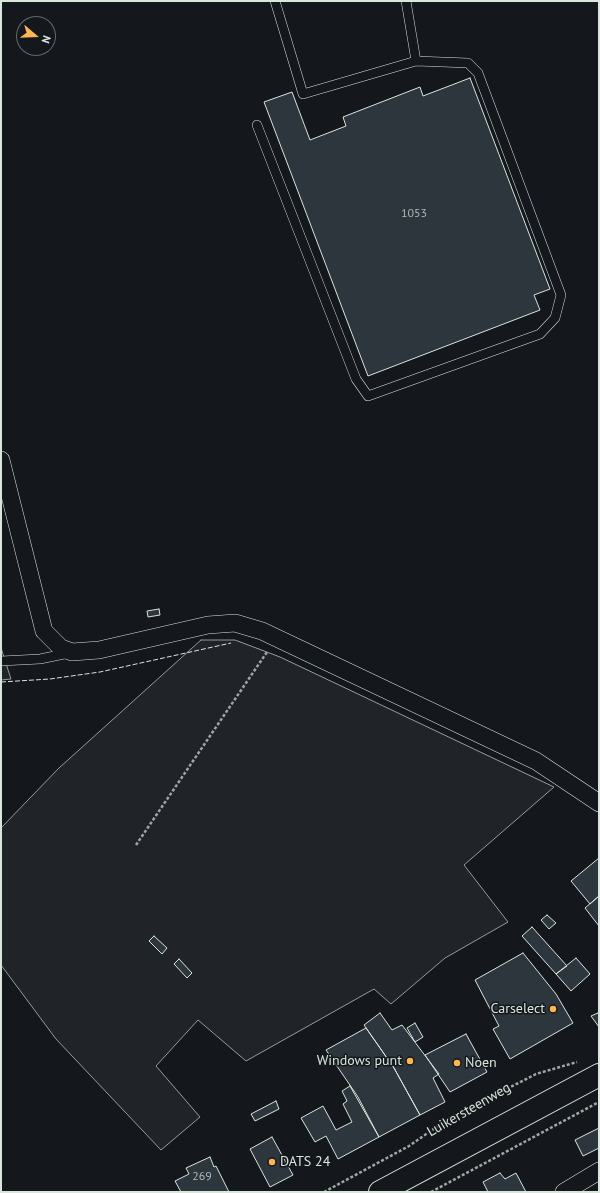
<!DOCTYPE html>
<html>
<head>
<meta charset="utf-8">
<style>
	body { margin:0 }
	#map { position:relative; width:600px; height:1193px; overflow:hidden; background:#14181c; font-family:"PT Sans",sans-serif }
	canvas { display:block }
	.frame { position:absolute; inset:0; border:2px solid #d8e6dc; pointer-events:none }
	.north { position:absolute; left:16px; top:16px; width:40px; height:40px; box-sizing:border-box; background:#14181c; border:1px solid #626a69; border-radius:50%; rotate:109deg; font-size:11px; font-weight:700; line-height:16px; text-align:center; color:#d8e6dc }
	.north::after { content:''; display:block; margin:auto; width:14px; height:18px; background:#ffb74d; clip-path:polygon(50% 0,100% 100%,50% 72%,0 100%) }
</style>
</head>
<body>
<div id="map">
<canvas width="600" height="1193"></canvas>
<div class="frame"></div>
<div class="north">N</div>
</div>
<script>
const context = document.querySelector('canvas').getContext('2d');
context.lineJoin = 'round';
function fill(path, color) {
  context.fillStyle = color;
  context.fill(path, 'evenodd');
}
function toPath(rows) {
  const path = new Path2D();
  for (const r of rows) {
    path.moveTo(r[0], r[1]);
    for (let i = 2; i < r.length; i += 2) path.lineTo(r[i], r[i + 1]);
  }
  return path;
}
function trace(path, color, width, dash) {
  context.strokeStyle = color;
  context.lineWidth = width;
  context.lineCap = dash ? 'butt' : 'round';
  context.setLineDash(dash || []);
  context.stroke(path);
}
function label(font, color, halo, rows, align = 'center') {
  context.font = font + ' "PT Sans",sans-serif';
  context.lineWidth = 3;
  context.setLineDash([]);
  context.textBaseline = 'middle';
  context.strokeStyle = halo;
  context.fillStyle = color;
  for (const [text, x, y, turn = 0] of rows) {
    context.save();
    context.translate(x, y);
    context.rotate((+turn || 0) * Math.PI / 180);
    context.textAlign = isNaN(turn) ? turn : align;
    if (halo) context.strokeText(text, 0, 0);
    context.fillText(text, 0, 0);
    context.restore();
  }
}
const green = toPath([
	[201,640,235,640,280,657,554,787,464,865,508,922,445,958,391,1004,374,989,246,1061,198,1020,156,1066,200,1117,161,1150,56,1039,1,965,1,828,59,768,201,640],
	[1,646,2,651,11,679,1,680,1,646]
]);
fill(green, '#202428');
trace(green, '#939e99', 1);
const building = toPath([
	[470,78,550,289,534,295,540,310,368,376,264,102,292,92,310,140,346,126,343,117,420,87,423,96,470,78],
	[159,609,160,615,148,617,147,611,159,609],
	[599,858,599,896,590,904,571,881,599,858],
	[599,896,599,926,585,908,599,896],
	[547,915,556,923,549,929,541,920,547,915],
	[532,927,567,966,556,974,522,936,532,927],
	[154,936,167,948,162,954,149,941,154,936],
	[523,953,556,994,573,1023,510,1059,493,1029,499,1026,475,980,523,953],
	[576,958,590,974,571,991,556,974,576,958],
	[179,959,192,973,187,978,174,964,179,959],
	[380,1013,392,1030,402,1025,439,1074,433,1078,445,1102,420,1115,394,1068,364,1025,380,1013],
	[598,1013,599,1015,599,1027,591,1016,598,1013],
	[415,1023,423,1037,415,1042,407,1028,415,1023],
	[366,1028,394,1068,420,1115,379,1137,358,1097,326,1050,366,1028],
	[466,1034,487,1072,450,1092,425,1055,466,1034],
	[350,1086,379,1137,338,1159,326,1136,315,1142,301,1118,323,1106,336,1130,352,1122,343,1104,347,1101,342,1091,350,1086],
	[276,1101,279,1109,255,1121,251,1114,276,1101],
	[599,1128,599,1148,583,1156,575,1140,599,1128],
	[272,1137,293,1175,270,1187,250,1149,272,1137],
	[210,1157,214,1167,216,1166,229,1192,181,1192,175,1181,189,1174,186,1168,210,1157],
	[500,1173,505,1179,516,1173,526,1192,488,1192,483,1182,500,1173]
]);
fill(building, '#2c363c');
trace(building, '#d8e6dc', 1);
const service = toPath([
	[275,1,303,94,416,61],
	[257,125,356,379,368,396,540,334,555,318,561,295,478,73,468,63,416,61,406,1],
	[1,661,40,659,69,653]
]);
const minor = toPath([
	[1,460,44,631,61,648,72,652,99,650,208,625,235,623,262,631,536,761,599,803],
	[564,1192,599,1171]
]);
const primary = toPath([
	[380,1192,599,1075]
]);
trace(service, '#d8e6dc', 10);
trace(minor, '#d8e6dc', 18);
trace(primary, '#d8e6dc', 24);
trace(toPath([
	[136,845,267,652],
	[324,1192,409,1146,448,1119,536,1074,577,1062],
	[431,1192,599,1102]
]), '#9da8a2', 2.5, [3, 2]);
trace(service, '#14181c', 9);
trace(minor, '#14181c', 17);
trace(primary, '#14181c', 22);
trace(toPath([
	[1,682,50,679,100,672,231,643]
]), '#d8e6dc', 1, [5, 2]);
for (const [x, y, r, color] of [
	[553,1009,4,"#ffb74d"],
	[410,1061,4,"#ffb74d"],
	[457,1063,4,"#ffb74d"],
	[272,1162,4,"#ffb74d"]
]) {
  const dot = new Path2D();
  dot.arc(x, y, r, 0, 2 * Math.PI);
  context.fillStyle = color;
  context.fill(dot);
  trace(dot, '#14181c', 1.5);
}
label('12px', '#adbab4', null, [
	["1053",414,214],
	["269",202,1177]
]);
label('14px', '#d8e6dc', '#14181c', [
	["Carselect",545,1009],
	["Windows punt",402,1061],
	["Noen",465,1063,"left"],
	["DATS 24",280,1162,"left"]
], 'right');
label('14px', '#d8e6dc', '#14181c', [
	["Luikersteenweg",469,1110,-30]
]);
</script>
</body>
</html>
